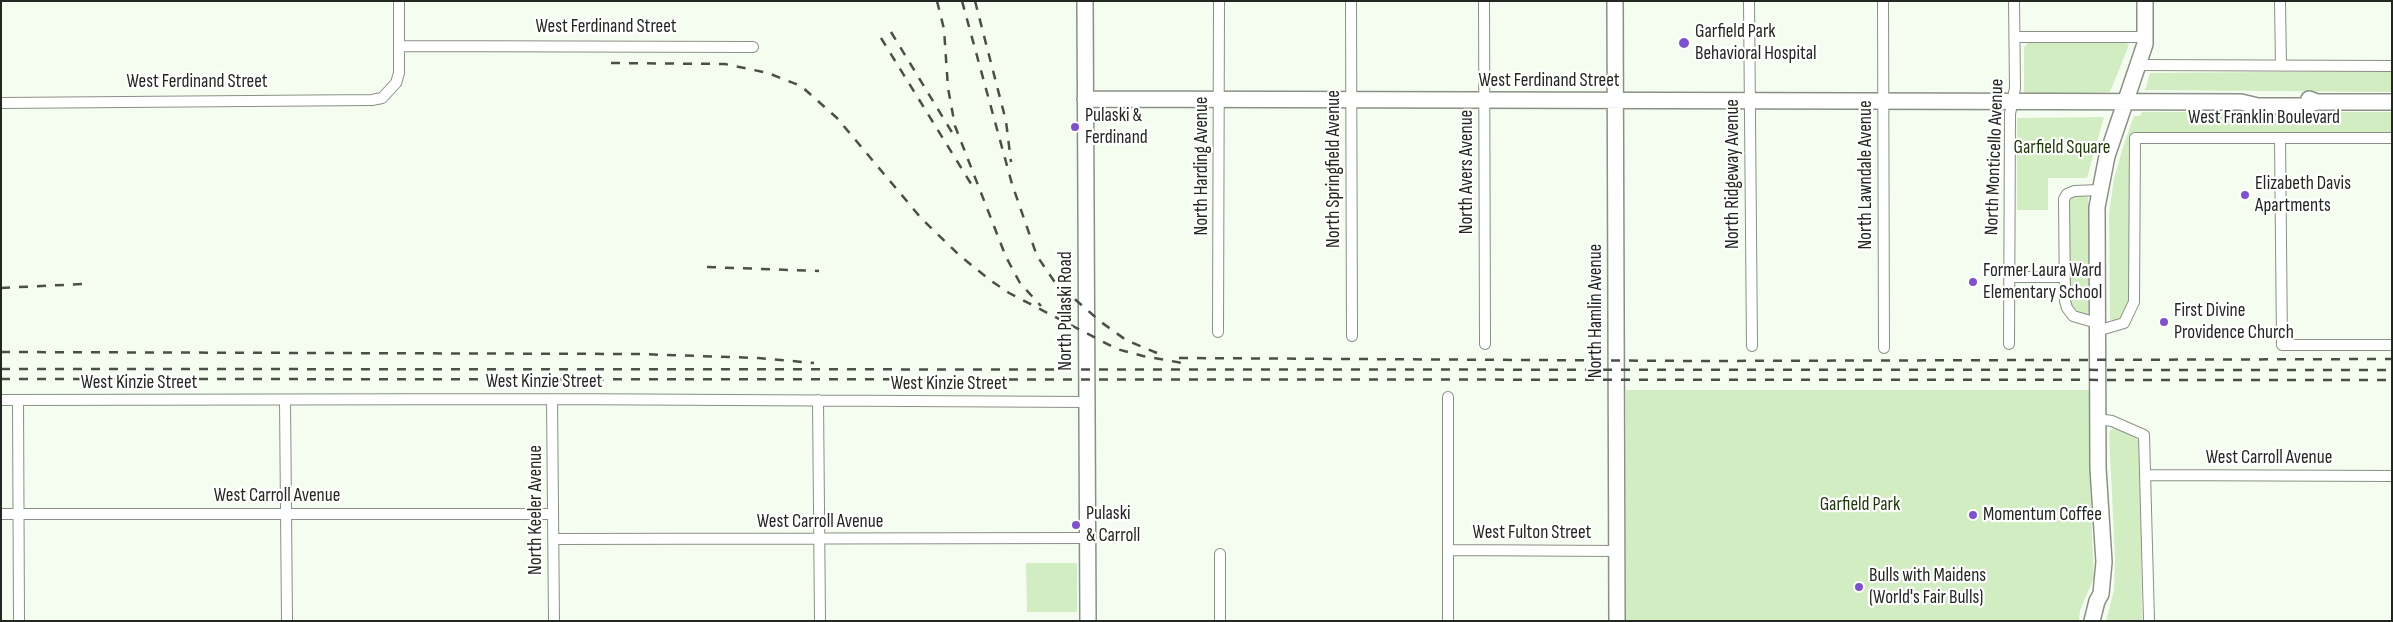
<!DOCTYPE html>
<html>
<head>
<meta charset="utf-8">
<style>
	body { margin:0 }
	#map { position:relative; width:2393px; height:622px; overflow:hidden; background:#f5fdf1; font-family:"Sofia Sans Condensed",sans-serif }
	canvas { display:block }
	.frame { position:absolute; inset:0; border:2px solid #242622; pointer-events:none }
</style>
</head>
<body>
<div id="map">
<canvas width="2393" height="622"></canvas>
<div class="frame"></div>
</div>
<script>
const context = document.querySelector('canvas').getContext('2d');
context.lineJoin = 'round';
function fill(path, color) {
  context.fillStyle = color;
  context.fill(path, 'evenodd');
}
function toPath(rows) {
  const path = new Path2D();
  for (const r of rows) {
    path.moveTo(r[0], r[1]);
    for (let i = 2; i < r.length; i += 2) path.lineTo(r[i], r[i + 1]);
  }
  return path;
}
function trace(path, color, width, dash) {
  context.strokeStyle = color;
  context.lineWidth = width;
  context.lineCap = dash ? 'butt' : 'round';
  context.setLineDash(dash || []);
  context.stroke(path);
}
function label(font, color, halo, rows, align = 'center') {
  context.font = font + ' "Sofia Sans Condensed",sans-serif';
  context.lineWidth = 4.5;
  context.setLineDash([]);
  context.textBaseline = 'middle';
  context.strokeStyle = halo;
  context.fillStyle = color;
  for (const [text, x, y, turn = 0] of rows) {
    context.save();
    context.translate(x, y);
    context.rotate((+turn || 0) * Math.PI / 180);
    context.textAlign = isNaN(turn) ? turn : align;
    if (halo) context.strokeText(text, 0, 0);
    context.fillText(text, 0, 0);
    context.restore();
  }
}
fill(toPath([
	[2029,42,2125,42,2129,45,2110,92,2031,95,2024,92,2024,47],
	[2392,71,2392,92,2145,90,2150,73],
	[2142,112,2392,112,2392,133,2135,135,2130,307,2117,323,2110,319,2109,214,2114,178,2124,144,2134,116,2140,116],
	[2104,117,2087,178,2048,178,2048,210,2017,210,2017,118],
	[2072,194,2088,195,2088,317,2081,316,2068,301,2068,200],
	[1626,390,2089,390,2090,485,2094,578,2080,610,2079,621,1626,621],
	[2114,427,2137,439,2140,444,2142,621,2106,621,2114,590,2115,559,2109,432],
	[1026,563,1077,563,1077,612,1027,612]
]), '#d2edc1');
const street = toPath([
	[1351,1,1352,336],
	[1484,1,1485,344],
	[1749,1,1752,346],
	[1883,1,1884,348],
	[2280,1,2281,66],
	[2015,37,2145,37],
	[399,46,753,47],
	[2138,65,2392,66],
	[1,103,372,100,382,98,396,83,399,73,399,1],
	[2280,138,2282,345,2392,345],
	[2009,277,2064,277],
	[2097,323,2073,316,2067,308,2065,301,2064,199,2067,194,2074,191,2099,190],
	[2097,331,2124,323,2134,302,2135,138,2392,138],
	[1218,332,1219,1],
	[2009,344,2010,114,2015,88,2014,1],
	[1448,397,1448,621],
	[552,399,554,621],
	[1,400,552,399,1086,402],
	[18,400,19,621],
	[285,400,287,621],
	[818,400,820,621],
	[2097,419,2112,421,2144,435,2149,621],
	[2147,475,2392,476],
	[1,514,553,514],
	[553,539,1087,538],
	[1448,550,1617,551],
	[1220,554,1220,621]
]);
const secondary = toPath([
	[1085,1,1088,621],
	[1615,1,1617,621],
	[1085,99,2241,102,2258,106,2303,106,2317,102],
	[2309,99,2317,102,2392,102],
	[2092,621,2097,601,2101,594,2104,562,2098,468,2097,207,2107,156,2145,44,2145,1]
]);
trace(street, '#8a9086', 12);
trace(secondary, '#8a9086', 18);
trace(street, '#fff', 10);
trace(secondary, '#fff', 15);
trace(toPath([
	[937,1,944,29,948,88,955,126,1006,257,1020,283,1041,306],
	[962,1,1012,184,1037,256,1054,281,1101,322,1126,340,1157,353],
	[975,1,1006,121,1011,162],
	[891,32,953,134],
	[881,38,973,187],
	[611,63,725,64,768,73,801,86,837,118,921,218,959,255,990,280,1009,293,1117,349,1143,356,1188,364],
	[707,267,819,271],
	[1,288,83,284],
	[1,352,639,354,758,358,814,363],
	[1179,358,1702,361,2392,359],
	[1,369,2392,370],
	[1,379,2392,380]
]), '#4b4e49', 2.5, [9, 9]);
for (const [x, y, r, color] of [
	[1684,43,6,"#7e52ca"],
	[1075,127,5,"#7e52ca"],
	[2245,195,5,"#7e52ca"],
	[1973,282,5,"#7e52ca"],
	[2164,322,5,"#7e52ca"],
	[1973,515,5,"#7e52ca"],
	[1076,525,5,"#7e52ca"],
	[1859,587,5,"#7e52ca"]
]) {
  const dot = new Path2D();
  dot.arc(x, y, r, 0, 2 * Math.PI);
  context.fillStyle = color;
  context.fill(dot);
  trace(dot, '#fff', 2);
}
label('19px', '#242622', '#fff', [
	["West Ferdinand Street",606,27],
	["West Ferdinand Street",1549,81],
	["West Ferdinand Street",197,82],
	["West Franklin Boulevard",2264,118],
	["North Monticello Avenue",1995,157,-88],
	["North Harding Avenue",1202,166,-90],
	["North Springfield Avenue",1334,169,-90],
	["North Avers Avenue",1467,172,-90],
	["North Ridgeway Avenue",1733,174,-90],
	["North Lawndale Avenue",1866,175,-90],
	["North Pulaski Road",1066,311,-90],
	["North Hamlin Avenue",1596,311,-90],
	["West Kinzie Street",544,382],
	["West Kinzie Street",139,383],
	["West Kinzie Street",949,384],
	["West Carroll Avenue",2269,458],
	["West Carroll Avenue",277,496],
	["North Keeler Avenue",536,510,-90],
	["West Carroll Avenue",820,522],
	["West Fulton Street",1532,533]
]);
label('19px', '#242622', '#fff', [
	["Garfield Park",1695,32],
	["Behavioral Hospital",1695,54],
	["Pulaski &",1085,116],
	["Ferdinand",1085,138],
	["Elizabeth Davis",2255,184],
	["Apartments",2255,206],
	["Former Laura Ward",1983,271],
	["Elementary School",1983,293],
	["First Divine",2174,311],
	["Providence Church",2174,333],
	["Pulaski",1086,514],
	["& Carroll",1086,536],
	["Momentum Coffee",1983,515],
	["Bulls with Maidens",1869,576],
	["(World's Fair Bulls)",1869,598]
], 'left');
label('19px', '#1e3807', '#fff', [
	["Garfield Square",2062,148],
	["Garfield Park",1860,505]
]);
</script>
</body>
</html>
